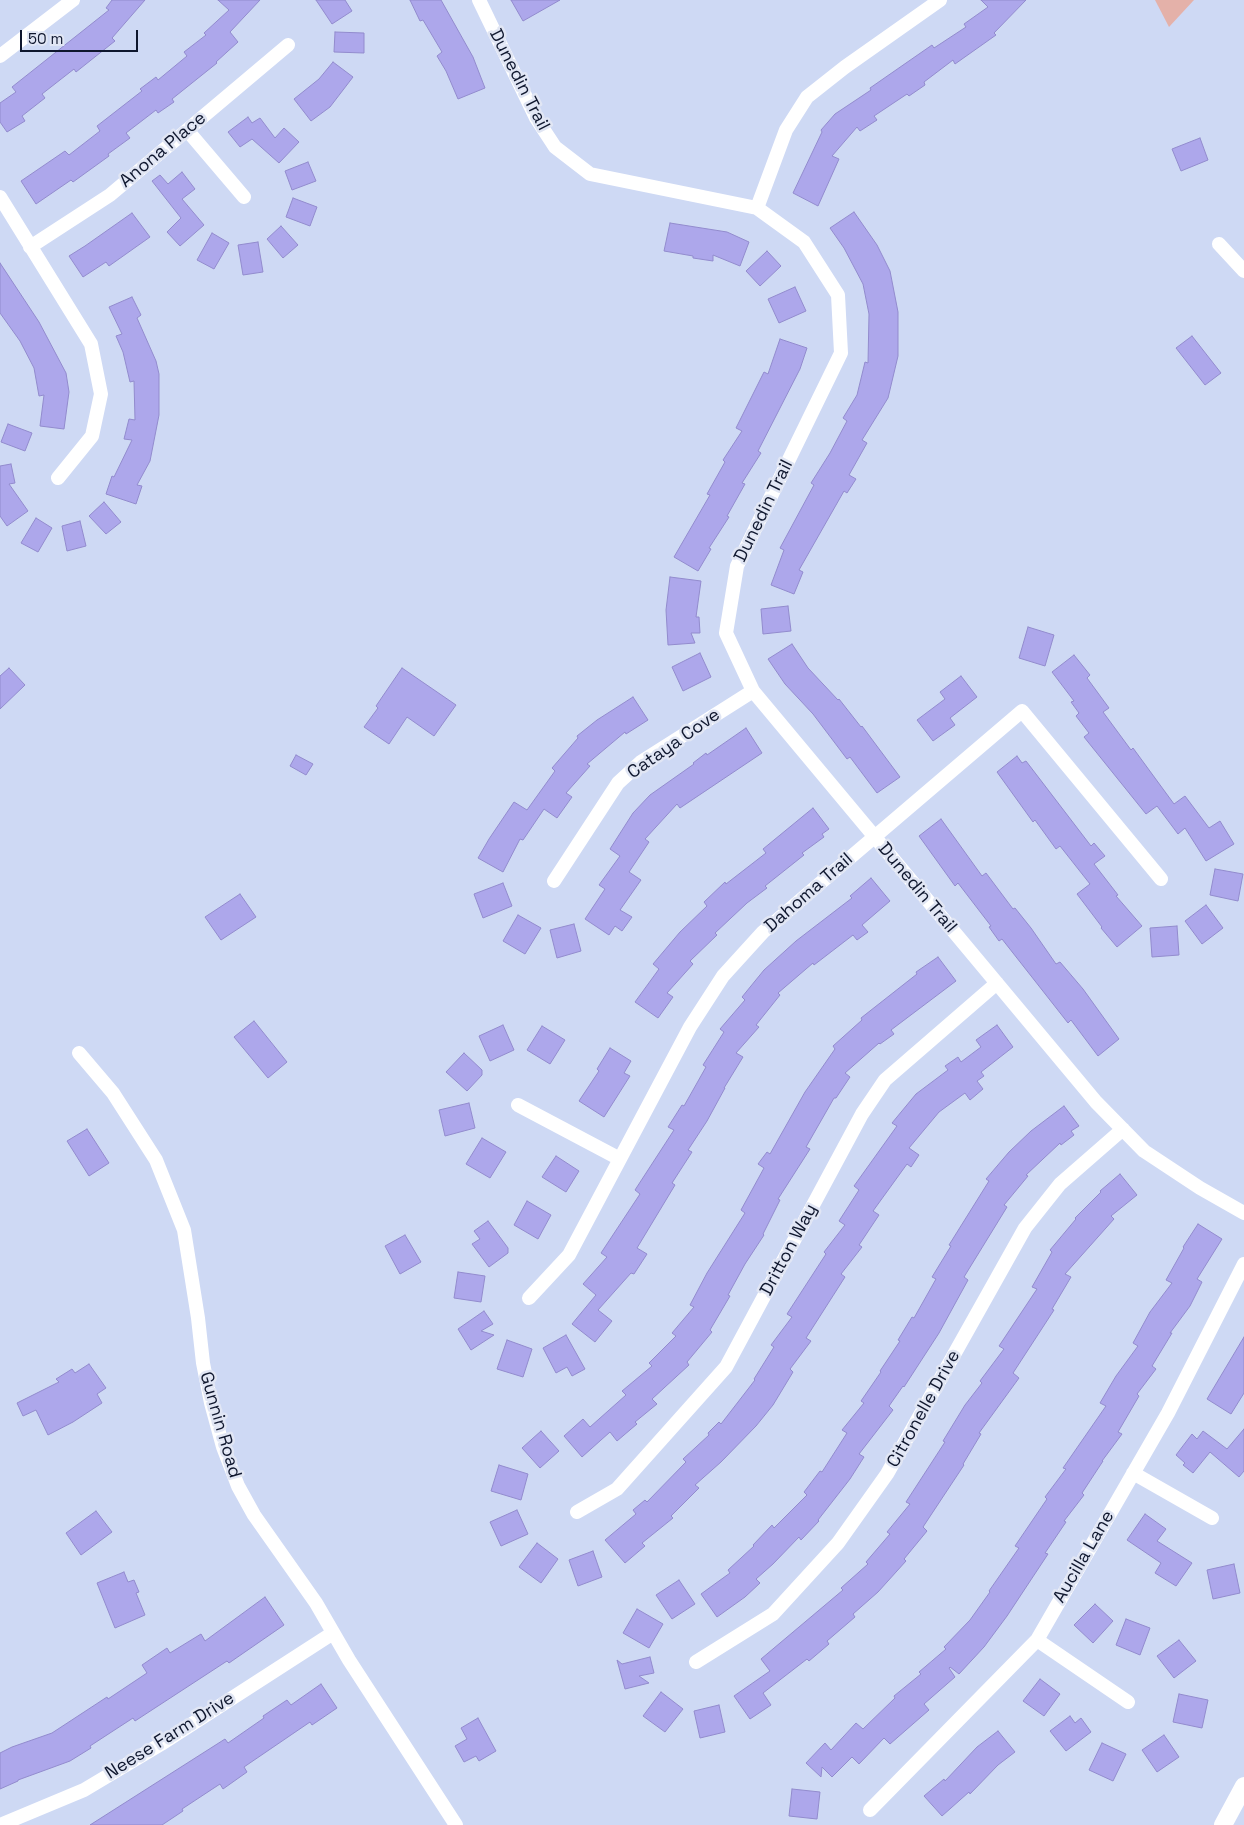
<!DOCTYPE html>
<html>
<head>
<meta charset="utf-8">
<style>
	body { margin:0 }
	#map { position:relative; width:1244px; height:1825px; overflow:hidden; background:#ced9f4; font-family:"Space Grotesk",sans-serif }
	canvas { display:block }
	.scale { position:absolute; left:20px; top:30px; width:118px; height:22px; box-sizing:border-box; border:2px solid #0f172e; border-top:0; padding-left:6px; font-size:15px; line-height:18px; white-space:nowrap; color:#0f172e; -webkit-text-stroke:4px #e1e6f4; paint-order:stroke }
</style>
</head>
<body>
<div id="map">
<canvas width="1244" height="1825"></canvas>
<div class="scale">50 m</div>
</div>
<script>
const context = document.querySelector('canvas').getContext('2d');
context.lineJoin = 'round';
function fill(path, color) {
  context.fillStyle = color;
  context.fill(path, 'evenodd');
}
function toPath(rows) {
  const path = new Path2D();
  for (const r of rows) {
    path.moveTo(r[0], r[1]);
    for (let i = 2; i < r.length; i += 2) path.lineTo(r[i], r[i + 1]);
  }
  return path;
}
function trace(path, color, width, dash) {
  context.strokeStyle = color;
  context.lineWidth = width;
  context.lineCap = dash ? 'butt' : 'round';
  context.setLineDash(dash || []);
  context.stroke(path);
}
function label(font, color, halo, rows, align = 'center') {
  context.font = font + ' "Space Grotesk",sans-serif';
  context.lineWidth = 5;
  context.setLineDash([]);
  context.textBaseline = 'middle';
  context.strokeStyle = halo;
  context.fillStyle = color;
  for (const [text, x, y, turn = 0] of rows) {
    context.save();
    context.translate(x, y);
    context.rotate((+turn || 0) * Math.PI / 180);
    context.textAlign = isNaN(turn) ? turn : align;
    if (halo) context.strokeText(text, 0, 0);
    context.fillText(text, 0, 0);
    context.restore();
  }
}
fill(toPath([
	[1155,0,1194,0,1169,27]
]), '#e4b1a9');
const building = toPath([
	[112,0,145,0,112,38,115,41,76,72,74,69,42,94,45,98,22,116,25,121,7,132,0,122,0,103,16,92,12,87,109,10,106,8,112,0],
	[218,0,260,0,230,32,238,42,216,62,217,63,172,99,174,102,158,113,156,110,126,133,130,138,108,154,109,156,73,182,71,180,36,204,21,181,65,151,69,155,100,131,97,126,142,91,140,89,156,77,158,80,187,56,184,52,206,35,204,33,229,10,218,0],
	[316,0,345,0,352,11,332,24,316,0],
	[410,0,441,0,473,57,485,88,458,99,446,71,437,56,442,52,423,20,420,21,410,0],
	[511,0,560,0,523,21,511,0],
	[981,0,1026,0,994,33,996,35,955,64,953,60,924,82,925,85,909,96,907,94,874,116,877,120,860,131,857,127,832,156,839,159,818,206,793,193,822,132,821,130,835,114,871,90,870,88,932,45,934,48,966,27,964,24,988,7,981,0],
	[335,32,364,33,364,53,334,52,335,32],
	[333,62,353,77,330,107,311,121,294,99,319,79,333,62],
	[248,117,252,123,260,118,275,138,284,128,299,142,279,163,252,139,240,147,228,132,248,117],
	[1200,138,1208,160,1181,171,1172,149,1200,138],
	[308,162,316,181,292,190,285,171,308,162],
	[182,172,195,189,182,199,204,225,180,246,167,232,181,218,152,181,160,175,168,184,182,172],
	[293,198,317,207,310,226,286,217,293,198],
	[854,212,877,245,890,271,898,312,898,356,888,398,862,440,867,443,849,475,856,479,847,493,844,491,799,570,803,572,794,594,771,585,784,550,780,548,814,485,811,483,830,453,847,421,843,418,857,395,865,362,868,363,869,314,863,284,844,248,830,228,854,212],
	[132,213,150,237,109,266,106,262,83,277,69,256,85,246,132,213],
	[670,223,727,232,749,242,740,266,713,255,713,261,693,258,693,256,664,251,670,223],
	[281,226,298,245,283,258,267,239,281,226],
	[212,233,229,243,214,269,197,260,212,233],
	[258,242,263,272,243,275,238,245,258,242],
	[767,251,781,266,760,286,746,271,767,251],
	[0,263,39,322,66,373,69,392,64,429,40,426,44,395,39,396,34,368,20,341,0,313,0,263],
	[795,287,806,311,779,323,768,299,795,287],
	[132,297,141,315,137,318,156,361,159,374,159,415,150,461,137,485,142,486,136,504,106,494,112,476,114,477,132,440,124,439,129,419,135,420,134,381,130,382,123,352,116,336,122,334,109,307,132,297],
	[1192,336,1221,373,1205,385,1176,348,1192,336],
	[780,339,807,348,800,369,758,451,761,453,742,483,745,484,727,516,729,517,709,548,711,549,698,571,674,557,710,495,707,494,725,462,723,460,742,431,736,428,764,372,768,374,780,339],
	[8,424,32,433,25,451,1,442,8,424],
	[11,464,15,483,9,484,28,511,7,526,0,516,0,466,11,464],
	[104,502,121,522,106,534,89,516,104,502],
	[36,518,52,528,38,552,21,543,36,518],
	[80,521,86,546,67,551,62,526,80,521],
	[670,577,701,581,696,617,699,617,700,633,691,633,695,643,668,645,666,610,670,577],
	[788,606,791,631,763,634,761,609,788,606],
	[1028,627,1054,635,1045,666,1019,658,1028,627],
	[792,644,808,668,838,700,839,699,861,727,862,726,900,777,877,793,850,757,847,759,813,714,785,684,768,659,792,644],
	[700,653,711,677,683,691,672,667,700,653],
	[1074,655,1090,675,1087,678,1109,708,1103,712,1131,750,1133,748,1174,804,1185,796,1209,828,1220,821,1234,844,1206,861,1185,828,1178,834,1157,806,1146,814,1084,737,1089,733,1076,716,1079,713,1071,702,1074,701,1052,672,1074,655],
	[9,668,25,685,0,709,0,676,9,668],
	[402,668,456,705,434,736,407,717,389,744,364,727,378,708,376,706,402,668],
	[961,676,977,697,950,718,955,725,933,741,917,720,945,699,940,692,961,676],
	[633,697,648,720,626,734,625,732,587,764,590,766,566,793,572,797,557,818,544,809,523,840,520,839,503,872,478,858,489,839,514,802,527,810,555,771,552,768,578,738,577,736,597,720,633,697],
	[746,728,762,753,680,808,677,804,645,839,649,842,629,872,641,880,620,910,632,917,622,931,615,926,609,935,585,919,605,889,599,885,620,856,610,849,633,813,650,795,694,764,693,763,706,753,707,755,746,728],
	[296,755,313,764,306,775,290,766,296,755],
	[1017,756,1022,763,1026,761,1091,846,1094,843,1105,856,1094,864,1118,895,1116,896,1142,926,1117,947,1101,928,1102,927,1077,894,1090,884,1060,846,1056,849,1035,820,1033,822,997,772,1017,756],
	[813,808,829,829,822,834,824,837,802,853,804,855,765,886,767,888,747,903,715,933,717,935,690,961,693,964,667,993,673,997,658,1018,635,1002,659,969,653,964,680,932,707,906,704,902,725,882,726,884,766,853,763,849,813,808],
	[941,819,982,876,986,873,1013,909,1015,908,1031,928,1056,964,1060,962,1083,989,1119,1039,1098,1056,1071,1020,1068,1023,1002,939,999,941,989,927,991,926,958,883,955,886,919,836,941,819],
	[1215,869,1243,874,1238,901,1210,895,1215,869],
	[871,878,890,901,862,925,868,932,857,940,853,935,814,965,813,963,778,993,780,995,756,1025,759,1027,736,1053,743,1057,724,1088,725,1088,707,1121,688,1150,692,1152,672,1183,675,1185,637,1248,647,1254,634,1274,631,1273,598,1310,612,1321,595,1342,572,1324,596,1295,583,1284,607,1257,601,1253,640,1194,635,1190,674,1130,668,1127,682,1105,684,1106,706,1067,703,1065,724,1032,720,1029,745,1000,742,997,764,970,796,941,852,898,850,896,871,878],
	[503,883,512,906,483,918,474,894,503,883],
	[240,894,256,917,221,940,205,917,240,894],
	[1206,905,1223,928,1202,944,1185,921,1206,905],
	[518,915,541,928,525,954,503,941,518,915],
	[574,924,581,951,557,958,550,930,574,924],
	[1177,926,1179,955,1152,957,1150,928,1177,926],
	[938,957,956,981,891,1030,894,1034,880,1044,879,1043,845,1073,850,1077,836,1098,834,1098,806,1147,810,1149,778,1199,780,1200,763,1234,764,1235,745,1264,728,1295,730,1296,710,1330,712,1332,687,1362,689,1365,652,1399,657,1404,635,1422,637,1424,617,1441,610,1432,582,1457,564,1436,583,1419,590,1427,626,1395,622,1391,652,1366,649,1363,676,1336,672,1333,694,1307,690,1305,707,1273,745,1213,741,1210,764,1168,758,1164,767,1152,770,1154,805,1092,835,1049,833,1046,862,1020,861,1018,917,974,916,972,938,957],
	[254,1021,287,1062,268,1078,234,1037,254,1021],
	[503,1025,514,1050,490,1061,479,1036,503,1025],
	[997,1025,1013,1047,981,1072,984,1076,977,1081,983,1089,970,1100,965,1093,939,1112,909,1148,919,1155,911,1167,907,1164,873,1211,879,1215,859,1245,862,1247,841,1274,845,1277,806,1338,811,1341,790,1369,793,1372,773,1405,756,1426,721,1462,695,1485,699,1488,671,1516,673,1518,642,1543,645,1546,625,1563,605,1540,636,1514,633,1510,645,1500,647,1502,686,1462,683,1459,709,1435,708,1433,719,1422,721,1424,755,1380,754,1379,774,1347,771,1345,792,1317,787,1314,826,1254,824,1252,845,1225,839,1221,859,1190,854,1186,897,1126,892,1123,916,1094,948,1070,945,1066,958,1057,961,1062,981,1047,976,1040,997,1025],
	[542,1026,565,1040,550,1064,527,1050,542,1026],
	[610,1048,631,1061,624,1073,630,1076,604,1117,579,1101,599,1071,597,1069,610,1048],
	[464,1053,482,1070,482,1075,467,1091,446,1072,464,1053],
	[469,1103,475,1128,445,1136,439,1110,469,1103],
	[1064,1106,1079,1126,1071,1131,1074,1135,1061,1145,1060,1143,1026,1175,1028,1176,1004,1205,1007,1207,964,1277,968,1280,939,1333,904,1387,903,1386,889,1406,893,1410,859,1454,864,1457,850,1479,818,1520,819,1521,801,1540,799,1537,773,1564,756,1579,760,1583,745,1597,717,1617,701,1594,730,1573,728,1570,754,1546,753,1545,772,1525,774,1528,807,1495,804,1492,820,1471,822,1472,847,1433,842,1430,864,1403,861,1401,881,1372,880,1371,900,1341,898,1340,912,1317,914,1318,936,1279,932,1277,951,1246,949,1245,989,1181,986,1179,1009,1152,1031,1131,1064,1106],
	[87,1129,109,1163,89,1176,67,1141,87,1129],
	[482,1138,506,1152,490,1178,466,1164,482,1138],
	[556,1156,579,1171,566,1192,542,1177,556,1156],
	[1120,1174,1137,1195,1111,1216,1114,1219,1065,1274,1071,1277,1052,1309,1054,1310,1013,1373,1019,1378,979,1433,981,1434,963,1464,964,1465,923,1527,927,1531,904,1559,906,1561,878,1592,853,1614,855,1617,827,1641,829,1644,809,1661,807,1659,763,1693,771,1705,750,1719,734,1696,770,1671,761,1659,843,1590,841,1588,868,1564,866,1562,890,1534,887,1532,910,1504,906,1502,945,1442,943,1441,965,1405,982,1383,980,1381,1004,1349,999,1346,1037,1289,1032,1287,1052,1252,1050,1250,1076,1219,1075,1218,1101,1192,1100,1191,1120,1174],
	[527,1201,551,1215,538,1239,514,1225,527,1201],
	[488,1221,508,1248,508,1253,489,1267,472,1244,480,1239,474,1231,488,1221],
	[1198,1224,1222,1239,1197,1279,1202,1282,1190,1306,1170,1333,1172,1333,1152,1366,1156,1369,1137,1394,1139,1396,1118,1432,1122,1434,1102,1461,1103,1461,1082,1493,1084,1495,1064,1521,1066,1522,1045,1553,1048,1554,1007,1616,984,1647,959,1674,950,1667,949,1668,955,1677,924,1704,929,1710,890,1744,884,1738,859,1764,852,1757,832,1777,822,1767,821,1777,806,1763,825,1743,831,1750,856,1723,863,1729,895,1698,894,1696,921,1674,919,1672,946,1649,944,1647,970,1620,990,1592,989,1591,1019,1548,1015,1546,1047,1499,1045,1497,1066,1469,1063,1468,1106,1406,1100,1403,1116,1376,1138,1346,1133,1343,1150,1312,1172,1283,1166,1280,1184,1248,1183,1247,1198,1224],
	[405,1235,421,1262,400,1274,385,1246,405,1235],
	[458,1272,485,1276,481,1302,454,1298,458,1272],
	[484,1311,493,1324,481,1331,494,1335,471,1350,458,1329,484,1311],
	[566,1335,585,1369,572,1376,567,1367,556,1373,543,1348,566,1335],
	[1244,1337,1244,1393,1231,1414,1207,1399,1244,1337],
	[507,1340,532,1349,523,1377,497,1369,507,1340],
	[89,1364,106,1388,97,1394,102,1403,73,1422,48,1435,36,1410,23,1416,17,1403,59,1382,56,1379,72,1369,75,1373,89,1364],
	[1244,1429,1244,1471,1239,1477,1210,1452,1193,1473,1183,1465,1185,1463,1176,1455,1192,1434,1197,1439,1203,1431,1227,1449,1244,1429],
	[541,1431,559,1451,540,1468,522,1448,541,1431],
	[499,1465,528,1474,521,1500,491,1491,499,1465],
	[517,1510,528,1534,501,1546,490,1522,517,1510],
	[96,1511,112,1532,81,1555,66,1533,96,1511],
	[1145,1514,1166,1529,1157,1541,1192,1563,1176,1586,1155,1573,1161,1563,1127,1540,1145,1514],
	[537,1543,558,1559,541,1583,519,1567,537,1543],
	[593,1551,602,1577,578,1586,569,1560,593,1551],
	[1234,1564,1240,1593,1213,1599,1207,1570,1234,1564],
	[124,1572,128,1582,134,1580,139,1592,136,1593,145,1615,115,1628,97,1583,124,1572],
	[679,1580,695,1604,672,1619,656,1595,679,1580],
	[265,1597,284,1625,229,1663,227,1661,135,1721,133,1718,90,1746,91,1748,70,1761,18,1780,18,1781,0,1789,0,1753,12,1747,52,1733,107,1697,108,1699,147,1673,142,1665,167,1648,170,1653,201,1634,205,1641,265,1597],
	[1095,1604,1113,1621,1093,1643,1074,1625,1095,1604],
	[637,1609,663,1624,649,1648,623,1633,637,1609],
	[1126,1619,1150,1628,1140,1655,1116,1645,1126,1619],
	[1179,1640,1196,1661,1174,1678,1157,1656,1179,1640],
	[650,1657,654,1673,639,1676,649,1683,625,1689,617,1660,622,1664,650,1657],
	[1040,1679,1060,1694,1044,1716,1023,1701,1040,1679],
	[321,1684,337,1708,312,1725,310,1722,244,1767,247,1772,223,1789,220,1784,182,1809,183,1811,162,1825,90,1825,225,1739,228,1743,264,1718,263,1716,287,1700,291,1705,321,1684],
	[661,1692,683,1709,665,1732,643,1716,661,1692],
	[1179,1694,1208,1700,1202,1728,1173,1722,1179,1694],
	[719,1705,725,1732,700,1738,694,1711,719,1705],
	[1070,1716,1075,1723,1081,1718,1091,1732,1066,1751,1050,1731,1070,1716],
	[478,1718,496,1751,479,1761,476,1756,464,1762,455,1746,467,1739,461,1728,478,1718],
	[998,1731,1015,1752,998,1765,970,1794,969,1792,942,1816,924,1796,944,1779,945,1781,977,1747,998,1731],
	[1164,1735,1179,1757,1157,1772,1142,1750,1164,1735],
	[1102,1743,1126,1754,1113,1781,1089,1770,1102,1743],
	[792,1789,820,1792,817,1819,789,1816,792,1789]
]);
fill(building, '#ada7eb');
trace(building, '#928bcd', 1);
trace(toPath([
	[479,0,536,118,555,147,590,174,757,208,804,242,838,295,841,353,737,566,726,633,753,691,1096,1102,1144,1151,1200,1188,1244,1213],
	[0,56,73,0],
	[187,130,244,197],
	[0,197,91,344,101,394,92,436,58,478],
	[757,208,786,130,807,97,845,67,940,0],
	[1219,244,1244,271],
	[30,247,110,195,288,45],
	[554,881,618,783,641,762,753,691],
	[79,1053,113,1093,156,1160,184,1230,198,1318,203,1363,211,1403,223,1447,238,1486,254,1515,316,1603,349,1660,456,1825],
	[518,1105,620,1159],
	[529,1298,569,1255,690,1027,723,976,763,932,1022,711,1161,879],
	[1133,1473,1212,1518],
	[577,1512,617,1489,726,1367,862,1114,885,1080,997,983],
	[1037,1640,1128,1702],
	[696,1662,773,1614,838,1543,887,1474,1025,1228,1060,1184,1123,1129],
	[870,1810,1037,1640,1168,1413,1244,1264],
	[0,1825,84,1790,161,1744,333,1633]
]), '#fff', 14);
trace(toPath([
	[1223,1825,1244,1786]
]), '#fff', 18);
label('18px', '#0f172e', '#e1e6f4', [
	["Dunedin Trail",519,80,63],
	["Anona Place",163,150,-40],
	["Dunedin Trail",764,511,-64],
	["Cataya Cove",674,744,-35],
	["Dunedin Trail",917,888,50],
	["Dahoma Trail",809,893,-41],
	["Dritton Way",789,1250,-62],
	["Citronelle Drive",924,1409,-61],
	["Gunnin Road",220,1425,74],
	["Aucilla Lane",1084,1557,-60],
	["Neese Farm Drive",170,1736,-32]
]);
</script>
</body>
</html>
